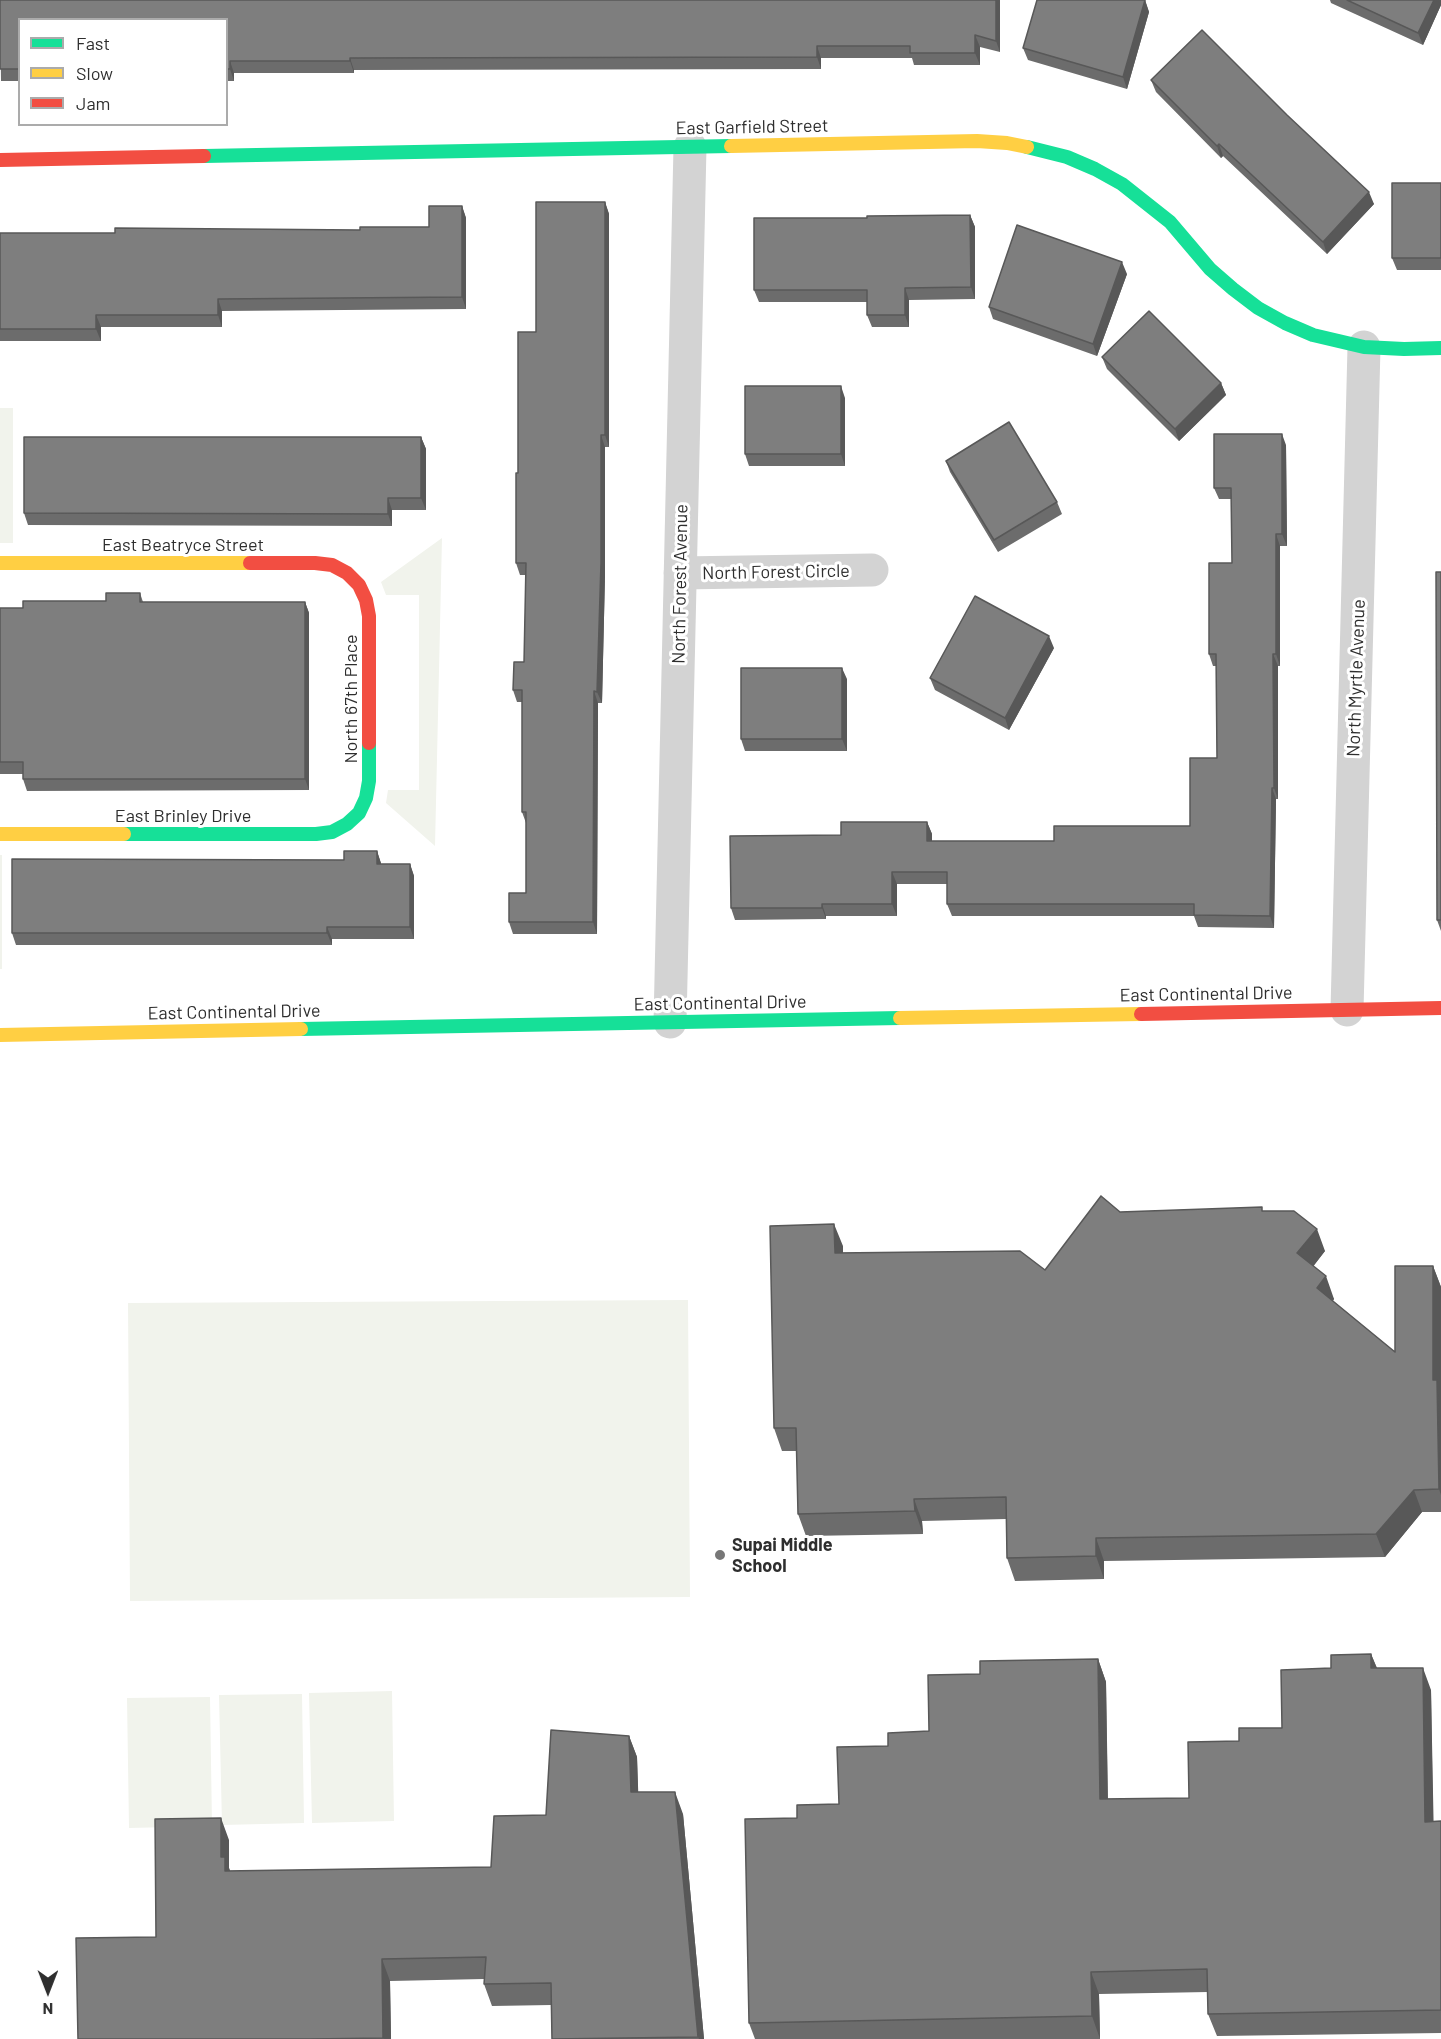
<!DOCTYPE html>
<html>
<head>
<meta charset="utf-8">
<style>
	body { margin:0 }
	#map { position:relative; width:1441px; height:2039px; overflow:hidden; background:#fff; font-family:Barlow,sans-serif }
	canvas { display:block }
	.legend { position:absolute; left:18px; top:18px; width:210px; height:108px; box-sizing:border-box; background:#fff; border:2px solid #ababab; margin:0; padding:8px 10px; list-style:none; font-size:18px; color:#2e2e2e }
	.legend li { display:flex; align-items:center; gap:12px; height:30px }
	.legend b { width:30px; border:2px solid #ababab }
	.north { position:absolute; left:18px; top:1961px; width:60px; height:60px; -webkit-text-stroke:4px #fff; paint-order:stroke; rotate:180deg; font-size:16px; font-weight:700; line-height:24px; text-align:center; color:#2e2e2e }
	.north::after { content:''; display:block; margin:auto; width:21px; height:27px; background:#2e2e2e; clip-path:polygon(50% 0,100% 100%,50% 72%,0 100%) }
</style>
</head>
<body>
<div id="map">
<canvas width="1441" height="2039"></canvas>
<ul class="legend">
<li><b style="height:8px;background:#16e098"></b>Fast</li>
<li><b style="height:8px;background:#ffcf43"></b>Slow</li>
<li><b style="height:8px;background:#f24e42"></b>Jam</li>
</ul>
<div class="north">N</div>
</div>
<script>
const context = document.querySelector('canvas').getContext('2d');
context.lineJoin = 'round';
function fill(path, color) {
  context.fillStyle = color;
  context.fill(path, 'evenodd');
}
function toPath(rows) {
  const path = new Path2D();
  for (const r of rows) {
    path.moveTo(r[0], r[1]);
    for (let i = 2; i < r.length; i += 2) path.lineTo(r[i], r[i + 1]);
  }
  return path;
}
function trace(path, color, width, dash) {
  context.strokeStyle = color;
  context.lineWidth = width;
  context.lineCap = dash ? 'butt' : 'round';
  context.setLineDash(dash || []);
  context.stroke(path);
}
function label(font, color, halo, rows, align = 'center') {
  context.font = font + ' Barlow,sans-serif';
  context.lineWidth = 6;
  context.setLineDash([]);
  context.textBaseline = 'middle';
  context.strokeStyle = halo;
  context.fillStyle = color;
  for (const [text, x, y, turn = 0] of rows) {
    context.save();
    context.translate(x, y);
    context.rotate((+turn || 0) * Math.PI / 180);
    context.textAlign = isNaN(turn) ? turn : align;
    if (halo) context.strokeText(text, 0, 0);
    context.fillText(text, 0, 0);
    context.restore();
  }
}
fill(toPath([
	[0,408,13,408,13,543,0,543],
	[442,538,435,846,386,803,388,790,419,790,419,595,386,595,381,582],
	[0,855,2,855,2,969,0,969],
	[688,1300,690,1597,130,1601,128,1303],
	[392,1691,394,1821,312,1823,309,1693],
	[302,1694,304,1823,222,1825,219,1695],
	[210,1697,212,1826,129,1828,127,1698]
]), '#f1f3ec');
trace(toPath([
	[680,573,872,570],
	[1347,1010,1364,347],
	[670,1022,690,147]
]), '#d3d3d3', 33);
trace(toPath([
	[1027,147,1067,157,1095,169,1122,184,1170,222,1210,269,1233,289,1258,308,1285,323,1313,335,1364,347,1404,349,1441,348],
	[204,156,731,146],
	[124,834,316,834,332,832,347,824,359,813,366,798,369,781,369,743],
	[301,1029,900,1018]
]), '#16e098', 14);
trace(toPath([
	[731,146,977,141,1007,143,1027,147],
	[0,563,250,563],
	[0,834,124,834],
	[900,1018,1141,1014],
	[0,1035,301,1029]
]), '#ffcf43', 14);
trace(toPath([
	[0,160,204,156],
	[250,563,315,563,332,565,347,573,359,585,366,600,369,616,369,743],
	[1141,1014,1441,1008]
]), '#f24e42', 14);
fill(toPath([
	[0,0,1000,0,1000,52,980,47,980,65,914,65,912,58,821,58,821,69,354,70,354,73,234,73,234,81,226,81,226,20,20,20,20,81,1,81],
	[1145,0,1149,12,1127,89,1028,60,1023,48],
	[1330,0,1441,0,1441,5,1423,45,1331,3],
	[1151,80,1287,115,1374,204,1327,254,1223,156,1221,158,1156,92],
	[1441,183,1441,270,1397,270,1392,258],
	[605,202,609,214,609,447,605,447,605,575,602,703,598,703,597,934,513,934,509,922,526,893,526,823,522,812,522,702,517,702,513,690,524,662,526,575,520,575,516,563,536,332],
	[462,206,466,218,466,309,222,311,222,327,101,327,101,341,0,341,0,233,115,233,360,230,429,227],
	[970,215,975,227,975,299,909,300,909,327,872,327,867,315,867,302,759,302,754,290,867,218],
	[1127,274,1097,356,993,319,989,307],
	[1102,357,1221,383,1226,395,1179,441,1107,369],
	[845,398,845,466,749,466,745,454],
	[421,437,426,449,426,510,392,510,392,526,28,525,24,513],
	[1286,445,1287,546,1280,546,1280,666,1278,666,1278,799,1276,799,1274,928,1198,927,1194,916,952,916,947,904,947,884,897,884,897,916,826,916,826,919,735,920,731,908,841,835,927,822,932,834,932,841,1054,841,1190,826,1217,758,1216,666,1213,666,1209,654,1232,563,1232,499,1219,499,1214,488],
	[946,461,1057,502,1062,514,998,552,950,472],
	[1441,572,1441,931,1437,920],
	[140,593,143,602,305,602,309,613,309,790,27,791,23,779,23,774,0,774,0,608,23,608,106,601],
	[1054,648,1009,730,935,690,930,678],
	[847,679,847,751,745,751,741,739],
	[377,851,381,864,410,864,414,876,414,939,332,939,332,945,16,945,12,933,344,860],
	[1263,1211,1325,1251,1313,1266,1334,1299,1333,1301,1395,1352,1433,1266,1441,1287,1441,1512,1422,1512,1385,1557,1104,1561,1104,1579,1015,1581,1007,1558,1006,1519,922,1521,923,1534,806,1536,798,1514,797,1451,782,1451,774,1428,843,1246,843,1253,1045,1270,1120,1212],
	[1371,1654,1377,1668,1431,1690,1433,1821,1441,1821,1441,2033,1217,2036,1208,2014,1208,1992,1099,1994,1100,2039,755,2039,749,2023,797,1818,839,1804,888,1746,929,1731,980,1674,1098,1659,1106,1682,1108,1799,1189,1798,1239,1741,1282,1728,1331,1668],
	[629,1736,637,1757,638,1792,683,1814,704,2039,552,2039,551,2005,492,2006,484,1984,484,1979,390,1981,391,2039,78,2039,156,1937,229,1840,229,1868,230,1871,491,1867]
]), '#6c6c6c');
fill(toPath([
	[996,0,1000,0,1000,52,996,41],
	[1145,0,1149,12,1127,89,1123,77],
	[1434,0,1441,0,1441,5,1423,45,1418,33],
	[975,35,980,47,980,65,975,53],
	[817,46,821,58,821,69,817,57],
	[350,58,354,70,354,73,350,61],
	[230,61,234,73,234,81,230,69],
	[1219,144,1223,156,1221,158,1217,146],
	[1369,192,1374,204,1327,254,1323,242],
	[605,202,609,214,609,447,605,435],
	[462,206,466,218,466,309,462,297],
	[970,215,975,227,975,299,971,287],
	[1122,262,1127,274,1097,356,1093,344],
	[905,288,909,300,909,327,905,315],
	[218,299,222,311,222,327,218,315],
	[96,315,101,327,101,341,96,329],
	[1221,383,1226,395,1179,441,1175,429],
	[841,386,845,398,845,466,841,454],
	[1282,434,1286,445,1287,546,1282,534],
	[601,435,605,447,605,575,602,703,597,692],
	[421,437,426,449,426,510,421,498],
	[388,498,392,510,392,526,388,514],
	[1276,534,1280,546,1280,666,1276,654],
	[305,602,309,613,309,790,305,779],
	[1049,636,1054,648,1009,730,1005,718],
	[1273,654,1278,666,1278,799,1274,788],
	[842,668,847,679,847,751,842,739],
	[594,691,598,703,597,934,593,922],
	[1272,788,1276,799,1274,928,1270,916],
	[927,822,932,834,932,853,927,841],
	[377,851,381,863,381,876,377,864],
	[410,864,414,876,414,939,410,927],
	[892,872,897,884,897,916,892,904],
	[822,904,826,916,826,919,822,908],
	[327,927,332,939,332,945,327,933],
	[834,1224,843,1246,843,1276,835,1253],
	[1317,1229,1325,1251,1306,1276,1297,1253],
	[1433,1266,1441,1287,1441,1495,1439,1489,1433,1380],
	[1326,1276,1334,1299,1325,1310,1317,1288],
	[1414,1490,1422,1512,1385,1557,1376,1534],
	[914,1499,922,1521,923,1534,915,1511],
	[1096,1538,1104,1561,1104,1579,1096,1556],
	[1371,1654,1380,1676,1371,1668],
	[1098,1659,1106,1682,1108,1822,1100,1799],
	[1423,1668,1431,1690,1434,1844,1425,1822],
	[629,1736,637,1757,639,1814,631,1792],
	[675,1792,683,1814,704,2039,699,2039,698,2037],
	[221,1818,229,1840,229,1868,233,1879,225,1871,221,1857],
	[382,1959,390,1981,391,2039,384,2039,383,2038],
	[1091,1972,1099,1994,1100,2039,1092,2016]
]), '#585858');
const building = toPath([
	[0,0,996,0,996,41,975,35,975,53,910,53,910,46,817,46,817,57,350,58,350,61,230,61,230,69,226,69,226,20,20,20,20,69,0,69,0,0],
	[1037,0,1145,0,1123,77,1023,48,1037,0],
	[1347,0,1434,0,1418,33,1347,0],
	[1202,30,1287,115,1369,192,1323,242,1219,144,1217,146,1151,80,1202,30],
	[1392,183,1441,183,1441,258,1392,258,1392,183],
	[536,202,605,202,605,435,601,435,601,563,597,692,594,691,593,922,509,922,509,893,526,893,526,812,522,812,522,690,513,690,514,662,524,662,526,563,516,563,516,473,518,473,518,332,536,332,536,202],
	[429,206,462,206,462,297,218,299,218,315,96,315,96,329,0,329,0,233,115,233,115,228,360,230,360,227,429,227,429,206],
	[970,215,971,287,905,288,905,315,867,315,867,290,754,290,754,218,867,218,867,216,970,215],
	[1017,225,1122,262,1093,344,989,307,1017,225],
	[1149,311,1221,383,1175,429,1102,357,1149,311],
	[745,386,841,386,841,454,745,454,745,386],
	[1009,422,1057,502,994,540,946,461,1009,422],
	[1214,434,1282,434,1282,534,1276,534,1276,654,1273,654,1274,788,1272,788,1270,916,1194,915,1194,904,947,904,947,872,892,872,892,904,822,904,822,908,731,908,730,836,841,835,841,822,927,822,927,841,1054,841,1054,826,1190,826,1190,758,1217,758,1216,654,1209,654,1209,563,1232,563,1231,488,1214,488,1214,434],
	[24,437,421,437,421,498,388,498,388,514,24,513,24,437],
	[1436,572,1441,572,1441,920,1437,920,1436,572],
	[106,593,140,593,140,602,305,602,305,779,23,779,23,762,0,762,0,608,23,608,23,601,106,601,106,593],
	[975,596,1049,636,1005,718,930,678,975,596],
	[741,668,842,668,842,739,741,739,741,668],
	[344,851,377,851,377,864,410,864,410,927,327,927,327,933,12,933,12,859,344,860,344,851],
	[1101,1196,1120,1212,1262,1207,1262,1211,1294,1211,1317,1229,1297,1253,1326,1276,1317,1288,1395,1352,1395,1266,1433,1266,1433,1380,1437,1380,1439,1489,1414,1490,1376,1534,1096,1538,1096,1556,1007,1558,1006,1497,914,1499,915,1511,798,1514,796,1428,774,1428,770,1226,834,1224,835,1253,1020,1251,1045,1270,1101,1196],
	[1371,1654,1371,1668,1423,1668,1425,1822,1441,1821,1441,2010,1208,2014,1207,1969,1091,1972,1092,2016,749,2023,745,1819,797,1818,797,1805,839,1804,837,1747,888,1746,888,1733,929,1731,928,1675,980,1674,980,1661,1098,1659,1100,1799,1189,1798,1188,1742,1239,1741,1239,1728,1282,1728,1281,1670,1331,1668,1331,1655,1371,1654],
	[551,1730,629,1736,631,1792,675,1792,698,2037,552,2039,551,1983,484,1984,486,1957,382,1959,383,2038,310,2039,78,2039,76,1938,156,1937,155,1819,221,1818,221,1857,225,1857,225,1871,491,1867,494,1816,546,1815,551,1730]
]);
fill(building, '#7e7e7e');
trace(building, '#585858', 1.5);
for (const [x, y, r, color] of [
	[720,1555,6,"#777"]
]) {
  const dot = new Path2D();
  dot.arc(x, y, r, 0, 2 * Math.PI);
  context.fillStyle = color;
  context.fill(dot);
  trace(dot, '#fff', 2);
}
label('18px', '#2e2e2e', '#fff', [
	["East Garfield Street",752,127,-1],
	["East Beatryce Street",183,545],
	["North Forest Circle",776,572,-1],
	["North Forest Avenue",680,584,-89],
	["North Myrtle Avenue",1356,678,-88],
	["North 67th Place",351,699,-90],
	["East Brinley Drive",183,816],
	["East Continental Drive",1206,994,-1],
	["East Continental Drive",720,1003,-1],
	["East Continental Drive",234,1012,-1]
]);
label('bold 18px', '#2e2e2e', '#fff', [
	["Supai Middle",732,1545],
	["School",732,1566]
], 'left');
</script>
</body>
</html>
